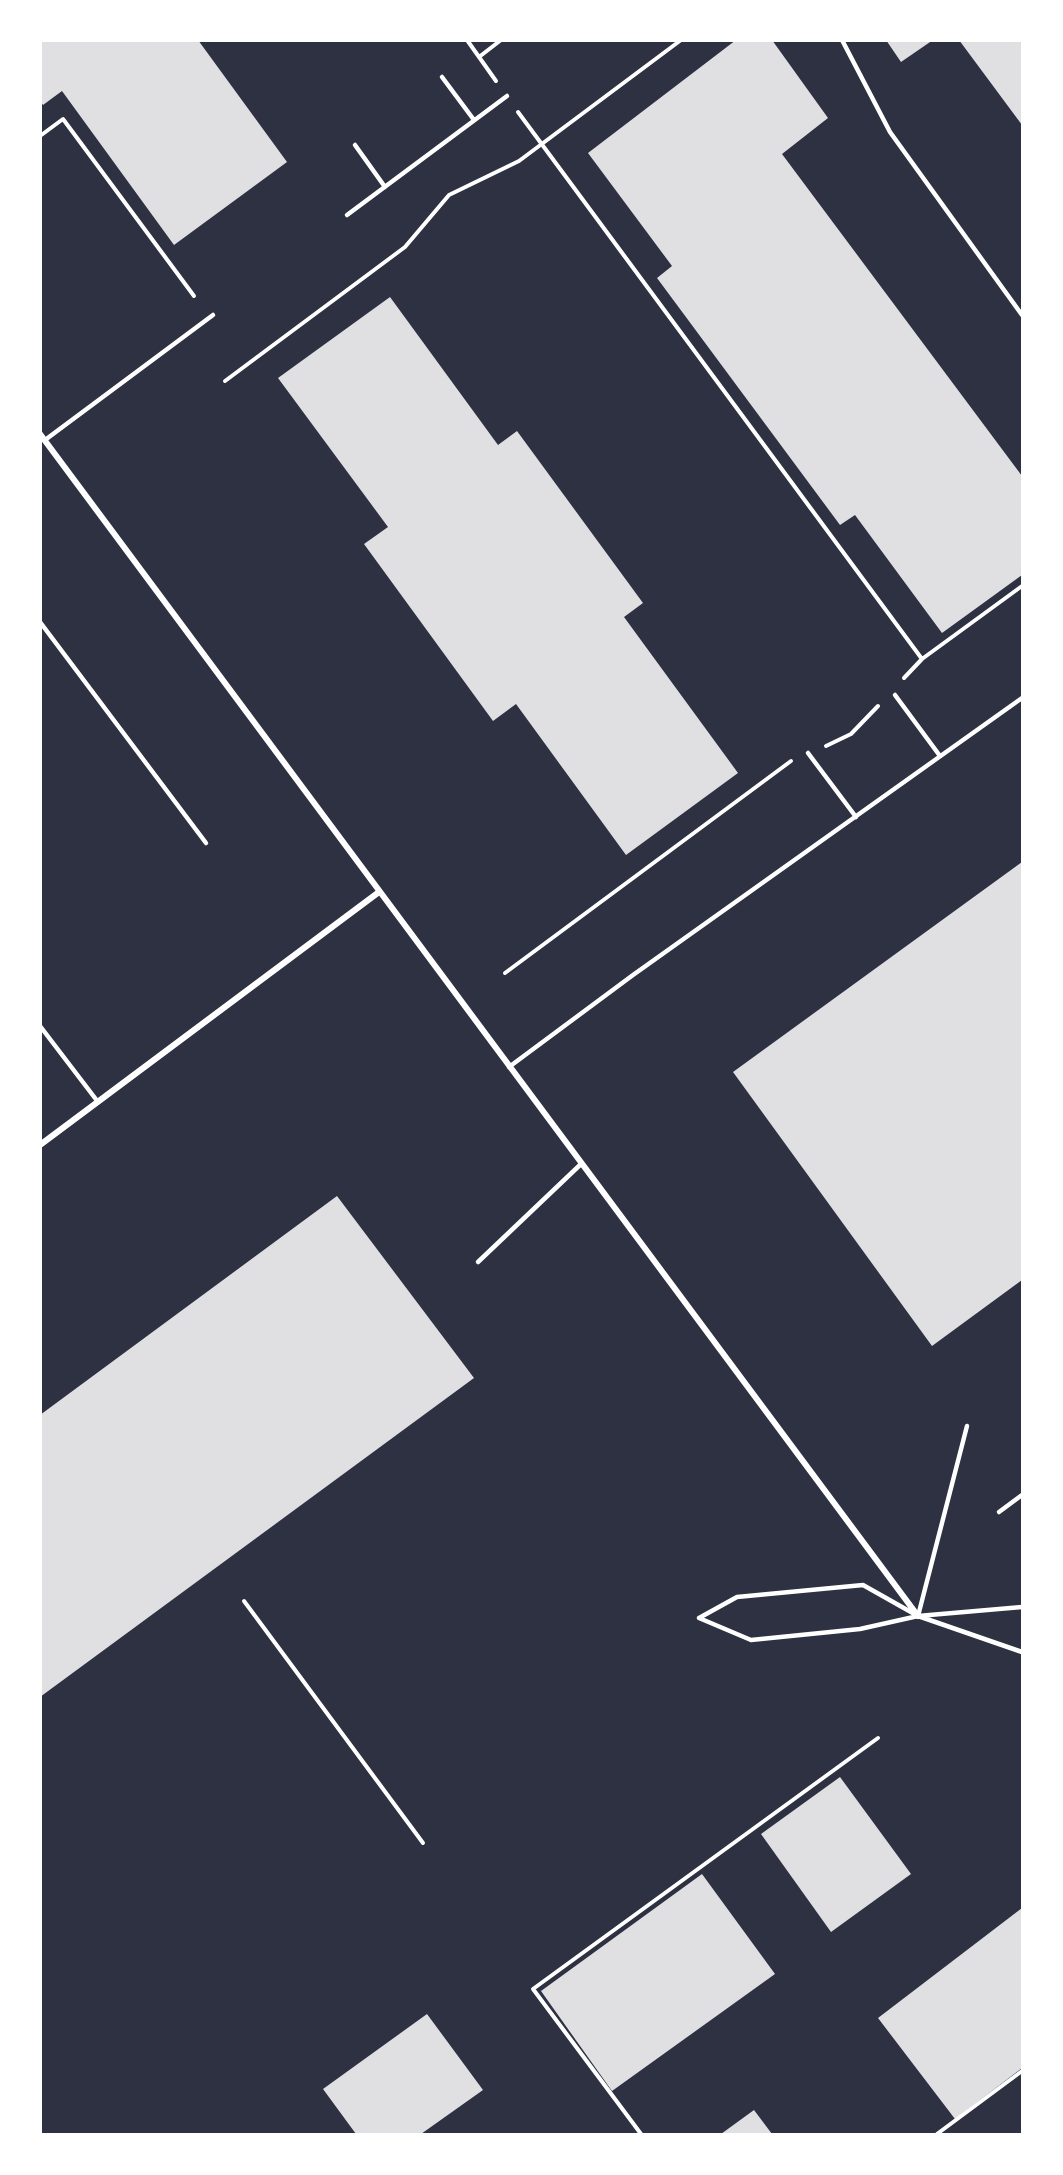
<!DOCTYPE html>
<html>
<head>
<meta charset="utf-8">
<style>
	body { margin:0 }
	#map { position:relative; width:1063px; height:2175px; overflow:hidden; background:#2d3142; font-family:"Times New Roman",serif }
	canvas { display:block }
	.frame { position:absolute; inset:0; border:42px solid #fff; pointer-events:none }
</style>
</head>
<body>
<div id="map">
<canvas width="1063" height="2175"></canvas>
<div class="frame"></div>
</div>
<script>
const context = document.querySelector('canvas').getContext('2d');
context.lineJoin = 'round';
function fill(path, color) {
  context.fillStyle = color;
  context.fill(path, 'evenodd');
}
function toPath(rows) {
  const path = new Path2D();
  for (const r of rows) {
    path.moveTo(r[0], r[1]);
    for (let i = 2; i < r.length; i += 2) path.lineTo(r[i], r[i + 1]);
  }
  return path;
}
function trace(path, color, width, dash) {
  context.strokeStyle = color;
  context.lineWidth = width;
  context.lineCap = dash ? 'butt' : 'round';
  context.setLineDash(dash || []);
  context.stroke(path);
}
fill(toPath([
	[40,40,198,40,287,162,174,245,62,91,43,105,40,101],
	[736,40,772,40,828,118,782,154,1022,476,1022,575,942,633,855,515,840,525,657,278,672,266,588,153],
	[886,40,933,40,901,62],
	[959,40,1022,40,1022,125],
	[390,297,498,445,517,431,643,603,624,617,738,773,626,855,516,704,493,721,364,544,388,527,278,378],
	[1022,862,1022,1280,932,1346,733,1072],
	[337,1196,474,1378,40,1697,40,1415],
	[840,1777,911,1874,831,1932,761,1834],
	[702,1874,775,1974,612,2091,541,1991],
	[1022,1908,1022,2068,955,2119,878,2018],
	[427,2014,483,2090,421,2134,356,2134,323,2089],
	[754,2110,772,2134,721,2134]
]), '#e0e0e3');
trace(toPath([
	[467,40,496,81],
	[479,57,501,40],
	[518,112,922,659],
	[40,136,63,119,194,296],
	[225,381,405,247,449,195,519,161,681,40],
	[904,678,922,659,1022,586],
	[826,746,851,734,878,706],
	[505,973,791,761],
	[244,1601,423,1843],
	[641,2134,533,1989,878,1738],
	[937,2134,1022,2071]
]), '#fff', 4);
trace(toPath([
	[842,40,890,132,1022,315],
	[442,77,474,120],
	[355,145,385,187],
	[347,215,507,96],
	[45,440,213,315],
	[40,622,206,843],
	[895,695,940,756],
	[808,753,856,817],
	[40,1026,98,1102],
	[509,1067,633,975,1022,698],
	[478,1262,581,1164],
	[999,1512,1022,1495],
	[918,1616,967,1426],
	[699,1618,737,1597,863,1585,918,1616,1022,1652],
	[699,1618,751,1640,860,1629,918,1616,1022,1607]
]), '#fff', 4.5);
trace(toPath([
	[40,434,918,1616],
	[40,1145,379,892]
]), '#fff', 6);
</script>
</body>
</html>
